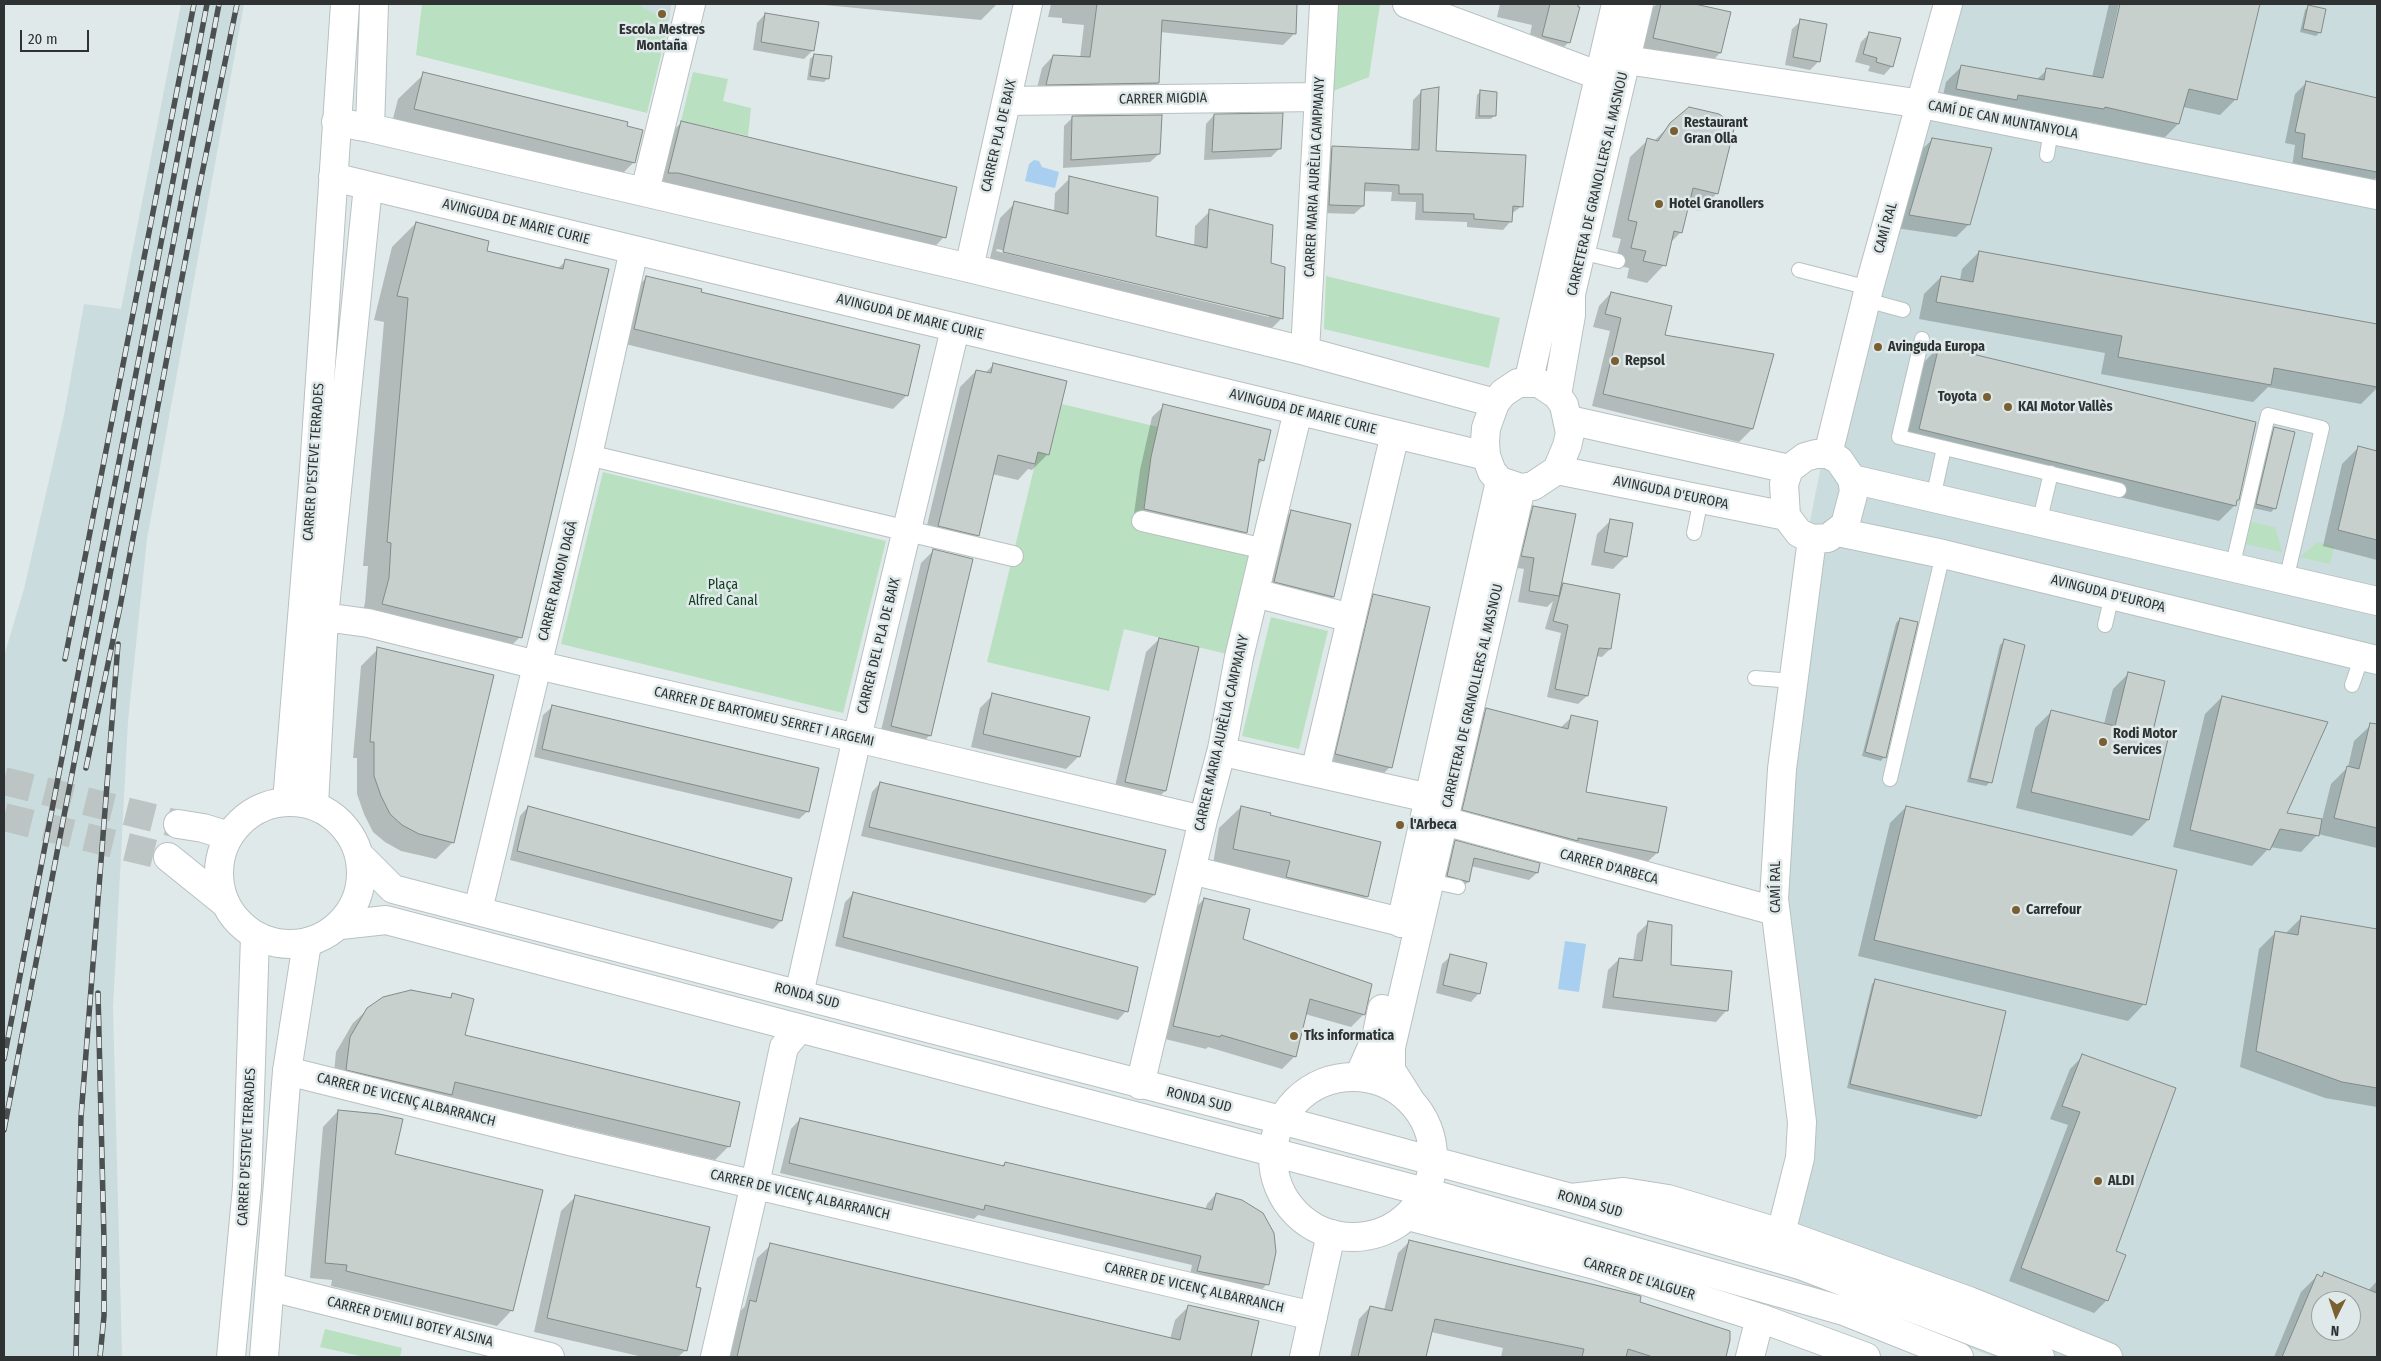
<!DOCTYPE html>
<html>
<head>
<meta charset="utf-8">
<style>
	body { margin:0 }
	#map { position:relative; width:2381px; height:1361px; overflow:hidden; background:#e0e9e9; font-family:"Fira Sans Condensed",sans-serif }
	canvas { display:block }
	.frame { position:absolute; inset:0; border:5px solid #2e3232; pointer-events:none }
	.north { position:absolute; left:2311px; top:1291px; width:50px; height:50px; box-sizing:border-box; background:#e0e9e9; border:1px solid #99a0a0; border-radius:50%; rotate:184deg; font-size:14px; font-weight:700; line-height:20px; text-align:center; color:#2e3232 }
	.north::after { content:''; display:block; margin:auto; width:18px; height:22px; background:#795f31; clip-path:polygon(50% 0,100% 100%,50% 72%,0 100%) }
	.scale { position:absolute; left:20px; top:30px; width:69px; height:22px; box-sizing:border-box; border:2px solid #2e3232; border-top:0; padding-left:6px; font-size:15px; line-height:18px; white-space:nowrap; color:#2e3232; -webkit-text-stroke:4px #e0e9e9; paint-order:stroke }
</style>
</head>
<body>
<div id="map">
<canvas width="2381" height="1361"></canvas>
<div class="frame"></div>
<div class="north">N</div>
<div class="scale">20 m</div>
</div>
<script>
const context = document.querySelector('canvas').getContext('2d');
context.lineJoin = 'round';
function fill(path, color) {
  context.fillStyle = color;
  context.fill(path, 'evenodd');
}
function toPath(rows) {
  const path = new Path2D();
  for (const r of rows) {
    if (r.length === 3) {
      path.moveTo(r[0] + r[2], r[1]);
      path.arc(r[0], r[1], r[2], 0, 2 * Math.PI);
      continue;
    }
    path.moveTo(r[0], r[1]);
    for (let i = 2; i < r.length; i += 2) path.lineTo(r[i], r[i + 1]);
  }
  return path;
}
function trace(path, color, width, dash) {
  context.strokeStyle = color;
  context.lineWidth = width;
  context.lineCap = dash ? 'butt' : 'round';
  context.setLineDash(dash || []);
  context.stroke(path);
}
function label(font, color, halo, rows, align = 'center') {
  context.font = font + ' "Fira Sans Condensed",sans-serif';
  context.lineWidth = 5;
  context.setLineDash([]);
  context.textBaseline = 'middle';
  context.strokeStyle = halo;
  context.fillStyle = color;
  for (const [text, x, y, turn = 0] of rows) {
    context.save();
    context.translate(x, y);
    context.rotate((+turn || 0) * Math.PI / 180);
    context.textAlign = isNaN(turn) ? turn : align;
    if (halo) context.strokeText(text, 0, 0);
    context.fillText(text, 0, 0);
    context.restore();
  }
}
fill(toPath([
	[181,4,244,4,147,539,128,721,113,1008,122,1357,4,1357,4,656,24,589,64,415,84,304,121,309],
	[637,4,671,4,669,22,641,7],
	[1941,4,2377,4,2377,1357,1994,1357,1772,1271,1795,1158,1765,895,1804,551,1827,436],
	[2321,1301,2351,1301,2351,1331,2321,1331]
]), '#cadcdd');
fill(toPath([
	[422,4,637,4,669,22,647,113,416,55],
	[1324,4,1380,4,1369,77,1318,97],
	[693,72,728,79,723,101,751,108,748,136,681,121],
	[1326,276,1500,318,1489,368,1324,329],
	[1062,404,1158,427,1143,513,1264,558,1239,657,1124,629,1109,691,987,662,1038,452,1049,455],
	[603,472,886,541,843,713,561,644],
	[2251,522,2275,527,2282,552,2246,544],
	[2318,542,2334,547,2330,564,2300,557],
	[1271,617,1328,631,1299,749,1242,736],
	[325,1329,402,1348,400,1357,365,1357,320,1347]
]), '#b9e0c1');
fill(toPath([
	[1034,160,1039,161,1042,167,1059,172,1055,188,1025,181,1029,164],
	[1565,941,1586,944,1579,992,1558,989]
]), '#a8cef0');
fill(toPath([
	[814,4,997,4,981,20],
	[1051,4,1296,4,1295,33,1283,45,1160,32,1158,83,1146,95,1035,96,1042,68,1053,56,1080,58,1084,25,1062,23,1062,18,1048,17],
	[1500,4,1578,4,1569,42,1552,59,1526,53,1532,25,1497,17],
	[1657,4,1690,4,1729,13,1720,53,1707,66,1641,51,1650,10],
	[2109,4,2119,4,2101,84,2103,84,2122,4,2259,4,2236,99,2220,115,2183,107,2178,124,2163,139,2089,122,2087,124,1941,105,1946,82,1962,66,2036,80,2047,70,2092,77],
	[2309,6,2320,32,2316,36,2300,32,2305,10],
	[765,14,813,50,804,59,753,50,757,23],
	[1801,21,1819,61,1810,70,1785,65,1792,29],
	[1870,33,1892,66,1884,75,1868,71,1870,66,1855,62,1861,42],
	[814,55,828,78,824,82,807,80,810,59],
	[424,74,625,127,634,162,609,187,389,134,398,99],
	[2306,83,2377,99,2377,177,2370,183,2292,168,2295,145,2285,143,2295,94],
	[1422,91,1435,152,1522,206,1511,214,1511,221,1503,230,1467,227,1467,222,1415,220,1416,202,1391,201,1392,192,1363,191,1363,206,1354,214,1322,213,1324,156,1333,147,1411,151,1413,100],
	[1480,92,1495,115,1491,119,1475,119,1477,95],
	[1214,115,1280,148,1271,157,1204,160,1206,124],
	[1073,117,1159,154,1150,162,1063,168,1064,126],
	[682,122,944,237,919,263,652,198,656,147],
	[1671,124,1717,193,1700,211,1687,208,1681,232,1669,244,1664,265,1647,283,1627,278,1629,268,1614,265,1621,239,1612,237,1630,157,1648,140,1654,141],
	[1933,139,1969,224,1956,237,1896,228,1919,152],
	[1070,178,1155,236,1194,246,1195,226,1210,211,1270,264,1284,268,1281,319,1266,334,988,266,1000,218,1015,203,1054,212,1055,193],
	[997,249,1269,315,1269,317,996,251],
	[416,223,485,252,557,269,566,261,520,637,496,661,358,628,365,603,368,566,363,566,384,322,374,320,392,247],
	[1979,252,2377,325,2377,388,2361,404,2268,387,2253,402,2101,374,2105,353,1919,319,1924,294,1941,277,1960,280,1962,269],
	[647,277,699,293,907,395,893,409,621,343,633,291],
	[1611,293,1664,336,1772,355,1752,429,1739,442,1592,406,1610,331,1593,327,1599,306],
	[1939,347,2256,424,2235,505,2219,521,1903,445,1923,363],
	[993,365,1048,454,1032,470,1028,469,1018,480,992,474,978,535,962,551,923,542,960,387,976,371,985,373],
	[1164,406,1263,460,1256,466,1245,532,1234,544,1133,521,1140,470,1152,417],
	[2274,429,2275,508,2271,512,2253,508,2271,433],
	[2358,448,2377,452,2377,560,2323,546,2342,464],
	[1533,508,1560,588,1564,584,1610,649,1602,657,1596,656,1587,696,1578,704,1547,697,1561,633,1545,629,1553,601,1547,607,1518,602,1524,569,1511,567,1522,519],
	[1291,512,1350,525,1333,597,1321,608,1263,593,1280,523],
	[1610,521,1626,556,1613,569,1591,565,1597,534],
	[933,551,930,735,917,748,879,739,921,563],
	[1374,595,1390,767,1377,780,1323,767,1361,608],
	[1900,619,1884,757,1881,761,1862,756,1896,623],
	[1159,639,1165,791,1152,804,1113,795,1146,652],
	[2004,641,1990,782,1986,786,1967,782,2000,645],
	[378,649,453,842,436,859,401,851,385,842,373,832,364,814,357,794,357,758,353,758,361,666],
	[2129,673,2151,736,2148,820,2132,836,2016,808,2035,728,2051,712,2104,724,2113,689],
	[993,695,1079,756,1066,769,971,747,980,708],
	[2222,697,2285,814,2322,820,2331,784,2348,767,2354,741,2371,725,2377,726,2377,848,2318,834,2301,852,2270,847,2252,866,2173,847,2205,714],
	[552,707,808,811,799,819,534,757,543,715],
	[1486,710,1560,728,1572,717,1584,794,1657,853,1645,864,1452,821,1475,721],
	[880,783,1165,851,1154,895,1145,903,861,836,872,792],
	[528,807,781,921,773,929,510,860,520,816],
	[1241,807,1269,816,1366,897,1345,918,1212,870,1219,828],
	[1906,807,2144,1004,2128,1021,1858,956,1890,823],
	[1456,842,1537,873,1529,880,1471,866,1468,882,1460,889,1440,883,1448,849],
	[854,893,1126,1011,1118,1020,835,946,845,902],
	[1204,899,1241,940,1350,976,1364,1014,1351,1027,1305,1014,1295,1056,1282,1069,1208,1047,1206,1049,1161,1038,1191,912],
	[2301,918,2377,931,2377,1107,2325,1098,2240,1067,2259,949,2276,932,2285,934],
	[1648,923,1669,966,1727,1010,1716,1022,1602,1008,1608,970,1619,959,1633,961,1637,934],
	[1451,956,1479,993,1471,1002,1436,993,1442,964],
	[1876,980,1980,1115,1976,1119,1847,1088,1872,984],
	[453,995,464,1036,729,1146,715,1160,448,1097,333,1083,336,1052,353,1023,368,1009,448,999],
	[2083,1056,2115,1252,2107,1300,2094,1313,2009,1281,2068,1125,2050,1119,2070,1069],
	[338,1111,393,1155,512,1310,497,1326,331,1286,332,1280,310,1278,323,1127],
	[800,1119,1001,1167,1005,1163,1205,1210,1207,1204,1216,1194,1267,1284,1258,1294,1189,1280,1192,1265,978,1215,974,1219,780,1173,791,1129],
	[575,1197,686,1350,678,1357,643,1357,534,1332,561,1211],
	[1409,1242,1638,1303,1729,1340,1725,1357,1501,1357,1503,1348,1431,1332,1425,1357,1350,1357,1359,1319,1370,1307,1384,1310,1398,1253],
	[771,1245,1170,1339,1175,1320,1189,1306,1258,1322,1249,1357,727,1357,736,1316,745,1306,757,1258],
	[2325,1273,2368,1291,2377,1281,2377,1357,2274,1357,2301,1292,2317,1276,2321,1277],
	[2321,1301,2351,1301,2351,1331,2321,1331]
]), '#0003');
const building = toPath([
	[1097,4,1297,4,1296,34,1162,20,1159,83,1046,85,1053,55,1090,57,1097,4],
	[1550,4,1578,4,1578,7,1580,7,1570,43,1542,36,1550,4],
	[1661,4,1695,4,1731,12,1721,53,1653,38,1661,4],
	[2120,4,2260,4,2237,100,2189,89,2179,124,2105,107,2104,109,2018,95,2017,100,1956,89,1961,65,2044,80,2046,68,2103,78,2120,4],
	[2308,5,2326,9,2321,33,2303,29,2308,5],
	[765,13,819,22,814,51,761,42,765,13],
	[1800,19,1827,24,1820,62,1793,57,1800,19],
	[1869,32,1901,38,1893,67,1876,62,1877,58,1863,54,1869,32],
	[814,54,832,56,829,79,810,76,814,54],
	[423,72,628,122,627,126,643,130,635,163,414,109,423,72],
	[2306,81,2377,98,2377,172,2302,158,2305,134,2295,132,2306,81],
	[1439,87,1436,151,1526,155,1523,207,1513,206,1512,222,1474,219,1474,214,1423,212,1423,194,1399,194,1399,185,1365,183,1364,206,1329,205,1332,146,1419,150,1421,90,1439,87],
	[1480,90,1497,92,1496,116,1479,116,1480,90],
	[1689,107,1719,114,1735,125,1718,194,1693,188,1682,233,1674,231,1666,266,1643,261,1646,251,1631,248,1637,222,1628,220,1647,138,1658,141,1670,123,1689,107],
	[1283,113,1281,149,1212,152,1214,114,1283,113],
	[1162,115,1160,154,1071,160,1072,116,1162,115],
	[681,121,957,187,946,238,678,173,668,173,681,121],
	[1932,138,1992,148,1970,225,1909,215,1932,138],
	[1069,176,1158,197,1156,236,1207,248,1209,209,1273,225,1271,263,1285,267,1283,319,1003,252,1014,201,1068,214,1069,176],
	[416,222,489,241,487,251,563,269,565,259,609,269,522,638,382,604,389,578,391,543,387,542,408,298,397,296,416,222],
	[1979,251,2377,324,2377,387,2274,368,2271,385,2118,357,2122,336,1936,302,1941,276,1973,282,1979,251],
	[646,276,702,289,701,292,920,345,908,396,634,329,646,276],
	[1611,292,1672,306,1665,335,1774,354,1753,429,1603,394,1621,318,1605,314,1611,292],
	[1939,346,2256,422,2239,500,2237,500,2236,506,1919,429,1939,346],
	[993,363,1067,381,1049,455,1038,452,1035,464,998,455,979,536,938,526,976,370,991,373,993,363],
	[1163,404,1271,430,1264,461,1259,459,1247,533,1144,509,1151,457,1163,404],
	[2274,427,2295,432,2276,509,2256,504,2274,427],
	[2358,446,2377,451,2377,540,2338,530,2358,446],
	[1533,506,1576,514,1559,596,1529,591,1534,558,1521,556,1533,506],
	[1291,510,1351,524,1334,597,1274,582,1291,510],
	[1610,519,1633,523,1627,557,1604,552,1610,519],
	[933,549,973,559,931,736,891,726,933,549],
	[1563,583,1620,594,1611,649,1599,648,1588,696,1555,689,1568,625,1553,621,1563,583],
	[1373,594,1430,607,1392,768,1335,754,1373,594],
	[1900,618,1918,622,1886,758,1865,752,1900,618],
	[1159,638,1199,647,1166,791,1125,782,1159,638],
	[2004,639,2025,645,1992,783,1970,778,2004,639],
	[377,647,494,675,454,843,419,834,402,825,390,814,381,796,374,776,374,742,370,742,377,647],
	[2128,672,2165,681,2152,735,2168,739,2149,820,2031,792,2051,710,2115,726,2128,672],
	[992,693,1090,717,1080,757,983,734,992,693],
	[2222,696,2328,722,2287,813,2322,819,2319,836,2280,829,2270,850,2190,830,2222,696],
	[552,705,819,768,809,812,542,749,552,705],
	[1486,708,1568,729,1571,715,1598,721,1586,792,1667,807,1658,853,1578,838,1578,841,1462,810,1486,708],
	[2370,723,2377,724,2377,828,2334,818,2347,766,2359,769,2370,723],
	[880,782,1166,850,1155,895,869,827,880,782],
	[528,806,792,878,782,921,517,851,528,806],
	[1241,806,1271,813,1270,815,1381,842,1368,897,1286,877,1290,861,1233,849,1241,806],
	[1906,806,2177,870,2146,1005,1874,940,1906,806],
	[1455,840,1540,863,1538,873,1474,858,1469,882,1447,876,1455,840],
	[853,892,1138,967,1128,1012,843,937,853,892],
	[1204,898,1250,909,1243,939,1372,984,1365,1015,1310,999,1296,1057,1221,1035,1220,1037,1173,1026,1204,898],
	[2301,916,2377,929,2377,1088,2342,1082,2256,1051,2275,931,2298,935,2301,916],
	[1648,921,1672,925,1671,965,1732,971,1728,1011,1613,997,1619,958,1642,961,1648,921],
	[1450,954,1487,963,1480,994,1443,985,1450,954],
	[1875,979,2006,1011,1981,1116,1850,1084,1875,979],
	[411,990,451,998,452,993,474,999,465,1035,740,1102,730,1147,455,1082,452,1095,346,1070,350,1037,367,1008,383,997,411,990],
	[2082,1054,2176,1088,2116,1251,2126,1255,2108,1301,2021,1268,2080,1112,2062,1106,2082,1054],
	[338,1110,379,1114,403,1119,395,1154,543,1190,513,1311,346,1271,347,1265,325,1263,338,1110],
	[800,1118,1004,1166,1005,1162,1212,1210,1216,1193,1242,1200,1263,1213,1274,1233,1276,1252,1269,1285,1197,1271,1201,1256,985,1205,984,1210,789,1163,800,1118],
	[575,1195,710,1227,696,1287,701,1288,687,1351,547,1318,575,1195],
	[1409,1240,1641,1296,1640,1302,1730,1331,1730,1340,1726,1357,1653,1357,1628,1349,1626,1357,1582,1357,1584,1349,1435,1319,1426,1357,1358,1357,1370,1306,1392,1311,1409,1240],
	[770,1243,1180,1340,1188,1305,1259,1321,1251,1357,737,1357,750,1300,756,1302,770,1243],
	[2324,1272,2377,1293,2377,1357,2282,1357,2317,1274,2322,1277,2324,1272],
	[2321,1301,2351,1301,2351,1331,2321,1331,2321,1301]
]);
fill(building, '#c7d0cd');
trace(building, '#838b88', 1);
trace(toPath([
	[4,781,178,824],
	[4,817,168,857]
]), '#bcc4c4', 28, [28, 14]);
const service = toPath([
	[2047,155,2051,130],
	[1580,252,1618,261],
	[1799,270,1869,288],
	[1866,300,1903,310],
	[1922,339,1899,437,2119,490],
	[1933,498,1944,448],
	[2039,523,2051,473],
	[1694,533,1701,499],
	[2232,568,2268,415,2322,428,2286,580],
	[2105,625,2112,595],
	[1755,678,1793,681],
	[2352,685,2362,656],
	[1890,779,1943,554],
	[1430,881,1458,887]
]);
const pedestrian = toPath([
	[588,455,1013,556],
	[1142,521,1265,549]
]);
const minor = toPath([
	[1407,4,1600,76],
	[1626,60,1922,104,2377,195],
	[1007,101,1318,97],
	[336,122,370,128,969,268,1305,351,1495,403],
	[370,128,374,4],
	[333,177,1486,456],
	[645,191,691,4],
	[969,268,1028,4],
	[1305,351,1324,4],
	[1569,420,1789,469],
	[1816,454,1828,454,1839,460,1852,479,1854,491,1845,525,1828,538,1812,539,1799,533,1786,516,1784,484,1789,469,1805,457,1816,454],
	[1828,454,1869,288,1948,4],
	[1557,470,1786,516],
	[1852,479,2377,601],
	[1838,532,1943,554,2377,660],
	[1255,593,1351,618],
	[324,617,368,623,537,665,857,738,1203,820],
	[1222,749,1233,754,1429,798],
	[1315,772,1395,434],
	[287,802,314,470,345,4],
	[314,805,324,617,368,186],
	[1444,821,1775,911],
	[1191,870,1401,922],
	[478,910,588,455,634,250],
	[799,994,857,738,955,329],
	[287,1071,569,1141,1313,1316],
	[1140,1085,1203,820,1222,749,1239,657,1298,411],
	[1571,1198,1624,1192,1668,1199,1781,1233,1969,1301,2108,1357],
	[1408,1216,1595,1265,1760,1318,1866,1357],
	[1781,1233,1800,1158,1802,1122,1774,899,1782,769,1812,539],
	[271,1287,550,1357],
	[715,1357,755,1184,784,1047,799,1029],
	[1750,1357,1760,1318]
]);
const tertiary = toPath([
	[231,1357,247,1187,255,936],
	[264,1357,287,1071,307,943],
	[1304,1357,1331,1234]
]);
const secondary = toPath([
	[1518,383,1539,383,1557,395,1564,405,1570,433,1567,446,1557,470,1533,486,1521,488,1500,481,1492,472,1486,456,1485,442,1486,428,1495,403,1503,393,1518,383],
	[1528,383,1616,4],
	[1557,395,1571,315,1571,294,1639,4],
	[290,873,71],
	[360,856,393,889,1281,1120,1571,1198,1800,1265,2040,1357],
	[1401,923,1500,481],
	[341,925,386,920,1425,1192,1844,1311,1959,1357],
	[1359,1076,1376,1038,1382,1009],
	[1353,1157,80],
	[1412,1103,1391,1070,1391,1047,1521,488]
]);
const trunk = toPath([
	[178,824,203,828,229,836],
	[168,857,225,903]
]);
trace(service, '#b8c1c1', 16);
trace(pedestrian, '#b8c1c1', 22);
trace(minor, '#b8c1c1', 30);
trace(tertiary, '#b8c1c1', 30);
trace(secondary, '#b8c1c1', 30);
trace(trunk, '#b8c1c1', 30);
trace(service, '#fff', 14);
trace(pedestrian, '#fff', 20);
trace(minor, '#fff', 28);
trace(tertiary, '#fff', 28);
trace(secondary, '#fff', 28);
trace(trunk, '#fff', 28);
const rail = toPath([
	[65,659,194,4],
	[86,768,120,607,198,193,237,4],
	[98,993,104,1241,104,1316,100,1357],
	[4,1059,207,4],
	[4,1130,219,4],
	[76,1357,81,1117,118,644]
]);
trace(rail, '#4c5050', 5.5);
trace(rail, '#e0e9e9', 4, [11]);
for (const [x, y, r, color] of [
	[662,14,5,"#795f31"],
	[1674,131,5,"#795f31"],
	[1659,204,5,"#795f31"],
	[1878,347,5,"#795f31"],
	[1615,361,5,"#795f31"],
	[1987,397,5,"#795f31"],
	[2008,407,5,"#795f31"],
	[2103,742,5,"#795f31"],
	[1400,825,5,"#795f31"],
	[2016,910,5,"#795f31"],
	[1294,1036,5,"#795f31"],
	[2098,1181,5,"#795f31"]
]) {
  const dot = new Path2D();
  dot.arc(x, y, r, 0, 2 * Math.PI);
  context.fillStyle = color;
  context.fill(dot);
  trace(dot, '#e0e9e9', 2);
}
label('bold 14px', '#2e3232', '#e0e9e9', [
	["Escola Mestres",662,30,"center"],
	["Montaña",662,46,"center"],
	["Restaurant",1684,123],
	["Gran Olla",1684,139],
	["Hotel Granollers",1669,204],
	["Avinguda Europa",1888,347],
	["Repsol",1625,361],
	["Toyota",1977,397,"right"],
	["KAI Motor Vallès",2018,407],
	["Rodi Motor",2113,734],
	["Services",2113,750],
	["l'Arbeca",1410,825],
	["Carrefour",2026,910],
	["Tks informatica",1304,1036],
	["ALDI",2108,1181]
], 'left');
label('14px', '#2e3232', '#e0e9e9', [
	["CARRER MIGDIA",1163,99,-1],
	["CAMÍ DE CAN MUNTANYOLA",2003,120,11],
	["CARRER PLA DE BAIX",999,136,-77],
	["CARRER MARIA AURÈLIA CAMPMANY",1315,177,-87],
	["CARRETERA DE GRANOLLERS AL MASNOU",1598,184,-77],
	["AVINGUDA DE MARIE CURIE",516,222,14],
	["CAMÍ RAL",1886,228,-74],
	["AVINGUDA DE MARIE CURIE",910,317,14],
	["AVINGUDA DE MARIE CURIE",1303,412,14],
	["CARRER D'ESTEVE TERRADES",314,462,-86],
	["AVINGUDA D'EUROPA",1671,493,12],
	["CARRER RAMON DAGÀ",558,581,-76],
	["AVINGUDA D'EUROPA",2108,594,14],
	["CARRER DEL PLA DE BAIX",879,646,-76],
	["CARRETERA DE GRANOLLERS AL MASNOU",1473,696,-77],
	["CARRER DE BARTOMEU SERRET I ARGEMI",764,717,13],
	["CARRER MARIA AURÈLIA CAMPMANY",1222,733,-77],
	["CARRER D'ARBECA",1609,867,15],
	["CAMÍ RAL",1776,887,-90],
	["RONDA SUD",807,996,15],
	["CARRER DE VICENÇ ALBARRANCH",406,1100,14],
	["RONDA SUD",1199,1100,14],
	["CARRER D'ESTEVE TERRADES",247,1147,-87],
	["CARRER DE VICENÇ ALBARRANCH",800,1195,13],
	["RONDA SUD",1590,1204,16],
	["CARRER DE L'ALGUER",1639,1279,17],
	["CARRER DE VICENÇ ALBARRANCH",1194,1288,13],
	["CARRER D'EMILI BOTEY ALSINA",410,1322,14]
]);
label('14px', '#0d3d1e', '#e0e9e9', [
	["Plaça",723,585],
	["Alfred Canal",723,601]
]);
</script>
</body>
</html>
